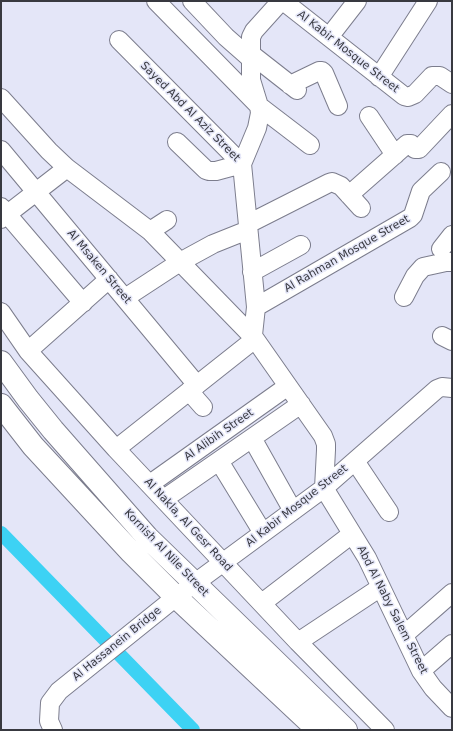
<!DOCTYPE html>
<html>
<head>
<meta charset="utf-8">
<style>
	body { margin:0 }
	#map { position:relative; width:453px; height:731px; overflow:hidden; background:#e4e6f8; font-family:"DejaVu Sans",sans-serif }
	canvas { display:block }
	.frame { position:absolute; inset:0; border:2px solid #383940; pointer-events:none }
</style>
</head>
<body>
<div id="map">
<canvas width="453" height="731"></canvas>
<div class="frame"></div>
</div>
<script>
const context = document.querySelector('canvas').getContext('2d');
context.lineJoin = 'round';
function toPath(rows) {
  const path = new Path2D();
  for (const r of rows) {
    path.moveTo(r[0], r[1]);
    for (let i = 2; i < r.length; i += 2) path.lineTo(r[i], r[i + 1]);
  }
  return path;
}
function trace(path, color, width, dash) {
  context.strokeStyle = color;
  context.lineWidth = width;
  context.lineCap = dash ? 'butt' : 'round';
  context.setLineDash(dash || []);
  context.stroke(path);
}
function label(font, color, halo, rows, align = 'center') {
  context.font = font + ' "DejaVu Sans",sans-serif';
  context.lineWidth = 3;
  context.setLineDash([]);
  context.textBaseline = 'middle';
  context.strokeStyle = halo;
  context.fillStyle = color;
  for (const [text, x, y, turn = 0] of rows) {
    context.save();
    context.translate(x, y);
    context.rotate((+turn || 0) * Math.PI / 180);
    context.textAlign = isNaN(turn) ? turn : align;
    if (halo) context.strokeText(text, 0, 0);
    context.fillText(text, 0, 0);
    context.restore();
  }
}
trace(toPath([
	[1,533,193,730]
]), '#3dd2f4', 14);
const minor = toPath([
	[156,1,259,106,310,145],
	[192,1,226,37,251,59],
	[283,1,404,96,408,97,415,94,432,76,440,76,452,84],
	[329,37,357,1],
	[119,40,242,164,256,307,253,335],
	[251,54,297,90],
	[379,77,428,1],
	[290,85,319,71,322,71,324,73,338,106],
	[1,98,49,151,67,168,150,231,255,339,323,436,326,444,326,450,324,488,367,558,421,671,433,688,452,708],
	[369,116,395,155],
	[177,142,206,170,209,171,216,171,242,164,257,128,260,113,259,106,251,80,251,37,254,31,281,1],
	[1,150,197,385],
	[349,195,407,144,411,144,415,149,419,149,452,114],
	[1,207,83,303],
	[1,219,67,168],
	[248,224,329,183,332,182,341,186,361,208],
	[150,231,167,220],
	[441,249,452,235],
	[252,272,301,245],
	[404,297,415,276,423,267,446,262,452,262],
	[125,298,180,262,213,244,248,230],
	[256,307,410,218,413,215,421,191,441,172],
	[1,312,28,351,116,449,298,642,385,730],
	[442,336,452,341],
	[28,351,109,279],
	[189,391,203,407],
	[252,438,293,511],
	[116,449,255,339],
	[219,461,263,533],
	[355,461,389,512],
	[150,484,288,386],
	[164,499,301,404],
	[262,603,352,534],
	[404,635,452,593],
	[298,642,381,587],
	[421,671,452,644],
	[53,730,49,721,50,703,59,691,176,597,324,488,437,389,442,387,452,388]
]);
const major = toPath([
	[1,362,28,399,53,430,147,537,346,730],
	[1,405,33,446,131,552,176,597,318,730]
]);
trace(minor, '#7c7d8d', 20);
trace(major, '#7c7d8d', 24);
trace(minor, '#fff', 18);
trace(major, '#fff', 22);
label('11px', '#383940', '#e4e6f8', [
	["Al Kabir Mosque Street",348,52,38],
	["Sayed Abd Al Aziz Street",190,112,45],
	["Al Rahman Mosque Street",347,254,-30],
	["Al Msaken Street",99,267,50],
	["Al Alibih Street",219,435,-35],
	["Al Kabir Mosque Street",297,506,-38],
	["Al Nakla, Al Gesr Road",188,525,47],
	["Kornish Al Nile Street",166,553,46],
	["Abd Al Naby Salem Street",392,610,63],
	["Al Hassanein Bridge",117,644,-39]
]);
</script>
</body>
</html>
